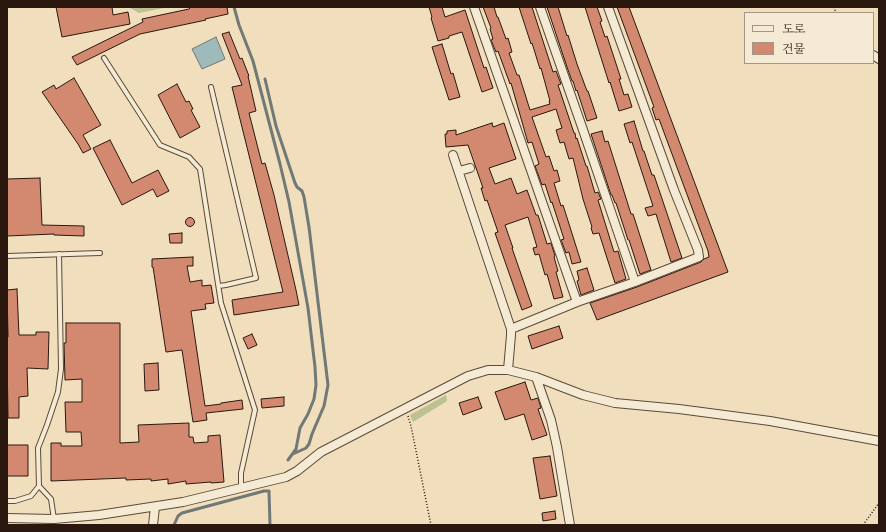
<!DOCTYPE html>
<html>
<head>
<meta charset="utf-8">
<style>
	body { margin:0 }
	#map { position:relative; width:886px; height:532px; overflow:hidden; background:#f0debd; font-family:Cardo,"Noto Serif KR",serif }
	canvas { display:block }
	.frame { position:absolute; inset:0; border:8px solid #2a180e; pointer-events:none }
	.legend { position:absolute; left:744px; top:12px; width:130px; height:52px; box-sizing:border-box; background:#f5ead4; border:1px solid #a49685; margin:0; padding:5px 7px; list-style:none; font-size:12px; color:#2a180e }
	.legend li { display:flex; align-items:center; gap:8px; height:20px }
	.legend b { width:20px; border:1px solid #a49685 }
</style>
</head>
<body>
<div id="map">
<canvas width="886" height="532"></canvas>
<div class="frame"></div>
<ul class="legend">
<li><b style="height:5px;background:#f5ead4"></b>도로</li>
<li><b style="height:11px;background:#d28970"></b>건물</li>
</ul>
</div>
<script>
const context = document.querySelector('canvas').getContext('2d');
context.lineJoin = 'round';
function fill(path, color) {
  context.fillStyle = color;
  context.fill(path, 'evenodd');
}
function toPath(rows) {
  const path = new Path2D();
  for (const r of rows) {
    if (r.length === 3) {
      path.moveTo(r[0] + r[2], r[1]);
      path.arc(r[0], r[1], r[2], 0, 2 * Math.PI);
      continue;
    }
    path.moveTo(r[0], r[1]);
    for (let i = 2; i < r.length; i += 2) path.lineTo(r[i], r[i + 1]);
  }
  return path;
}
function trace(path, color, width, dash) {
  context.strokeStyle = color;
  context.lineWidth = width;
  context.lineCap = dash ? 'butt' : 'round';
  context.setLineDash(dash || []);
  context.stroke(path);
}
fill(toPath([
	[128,7,169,7,139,13],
	[446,395,447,401,413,422,410,415]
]), '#bbc190');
const water = toPath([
	[216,37,225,59,202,69,192,49,216,37]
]);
fill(water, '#9ebabb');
trace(water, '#707976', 1);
trace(toPath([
	[234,7,239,25,253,61,280,164,289,202,308,308,315,367,316,385,314,399,308,414,300,428,296,449,288,460],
	[265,79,276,126,295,183,297,187,302,191,304,197,309,227,328,385,324,406,312,434,309,444,306,448,293,454],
	[174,525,178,516,182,513,264,491,269,491,270,525]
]), '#707976', 3);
const building = toPath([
	[56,7,112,7,113,15,128,12,130,24,62,37,56,7],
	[191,7,227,7,228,14,205,19,206,20,140,34,77,65,72,57,143,22,142,19,189,9,191,7],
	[429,7,442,7,445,17,465,10,484,68,486,67,493,88,482,92,462,32,449,36,449,38,438,41,431,18,432,17,429,7],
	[483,7,494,7,497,17,498,17,506,39,508,38,512,52,509,53,517,75,519,75,530,110,550,104,549,101,550,101,541,68,540,69,532,43,531,44,519,7,532,7,553,72,556,71,561,84,558,85,574,133,575,133,576,139,577,138,586,166,587,166,595,193,598,192,601,199,598,200,614,252,618,251,626,279,615,283,599,233,593,234,591,228,592,227,583,199,573,158,569,159,564,142,560,143,556,130,562,128,556,109,532,117,546,157,549,156,554,171,557,170,560,181,554,183,561,206,563,205,581,262,572,264,569,252,566,253,561,240,564,239,552,202,551,203,545,184,542,185,535,166,539,164,532,142,528,143,511,83,510,84,498,51,496,52,491,40,493,39,490,29,491,28,483,7],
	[547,7,558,7,567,36,568,35,577,64,587,91,588,91,597,118,587,121,577,90,576,91,573,81,572,81,567,67,547,7],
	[585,7,597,7,602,21,600,22,605,37,607,36,621,79,619,79,624,95,628,94,632,107,619,111,610,82,609,83,585,7],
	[617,7,629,7,728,272,597,320,590,303,637,287,701,262,704,259,709,257,708,251,659,119,656,120,652,108,654,107,617,7],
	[229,32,240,59,242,58,249,76,248,76,256,111,249,113,262,164,265,163,274,195,296,290,299,305,234,315,232,300,283,292,232,87,242,85,222,34,229,32],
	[442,44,451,74,453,73,460,97,449,100,432,47,442,44],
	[74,78,101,125,83,135,91,149,83,153,78,144,42,92,54,85,56,89,74,78],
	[177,84,186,102,189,101,193,109,191,110,200,127,180,138,158,95,177,84],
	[634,121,643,151,644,151,652,175,654,175,682,258,671,262,656,214,648,216,645,208,653,206,632,142,630,143,624,124,634,121],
	[492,123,493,127,504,123,516,159,489,168,495,184,511,178,517,194,527,190,536,215,538,215,547,244,551,243,555,256,554,257,558,271,556,272,563,297,554,299,547,274,545,275,539,254,535,255,533,248,537,247,528,217,505,225,513,248,512,248,532,306,522,310,495,233,498,232,487,200,485,201,481,188,483,188,468,145,446,147,445,134,447,134,447,131,456,130,456,135,492,123],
	[602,131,605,142,608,141,631,214,633,214,651,270,640,274,629,240,628,240,616,203,615,203,612,195,611,195,591,134,602,131],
	[110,140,132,183,158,170,169,191,157,197,153,189,122,205,93,148,110,140],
	[40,178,42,225,84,226,84,236,54,235,54,234,7,236,7,179,40,178],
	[190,222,4.5],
	[182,233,182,243,170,243,169,234,182,233],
	[193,257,193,266,187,266,190,282,202,280,202,286,211,285,214,303,205,304,206,309,191,311,205,406,221,404,221,403,242,400,243,409,206,413,207,420,193,422,182,350,166,352,153,267,152,267,152,259,193,257],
	[587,268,594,290,581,295,577,281,579,280,577,271,587,268],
	[17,289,19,335,36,335,36,332,49,332,48,369,27,368,28,396,19,397,19,418,8,418,7,352,7,337,8,337,7,290,17,289],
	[66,323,120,323,120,443,139,442,138,425,189,423,189,437,193,437,194,443,208,442,208,436,220,435,224,482,211,483,211,482,186,484,186,481,168,484,168,479,151,481,151,479,126,480,126,478,51,481,51,443,61,443,61,446,82,446,81,432,66,432,65,402,82,402,82,379,65,380,64,343,66,343,66,323],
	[559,326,563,338,532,349,528,336,559,326],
	[252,334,257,345,248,349,243,338,252,334],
	[158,363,159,390,145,391,144,364,158,363],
	[525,382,531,400,538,398,541,408,538,409,547,435,532,440,524,414,505,420,495,392,525,382],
	[284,397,284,406,262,408,261,399,284,397],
	[478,397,482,408,463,415,459,403,478,397],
	[7,445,28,445,28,476,7,476,7,445],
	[550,456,557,496,540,499,533,458,550,456],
	[555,511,556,519,543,521,542,513,555,511]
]);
fill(building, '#d28970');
trace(building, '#2a180e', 1);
const lane = toPath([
	[104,58,160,145,189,157,200,169,221,303,255,410,241,473,241,488],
	[211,87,256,278,226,285,219,286],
	[7,256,100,253],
	[7,501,15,501,31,496,39,486],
	[54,519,51,499,39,486,38,448,47,425,58,392,61,369,59,254]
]);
const street = toPath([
	[474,7,577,302],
	[540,7,582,127,635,282],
	[873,55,879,59],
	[453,155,511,329],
	[459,171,470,168],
	[508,370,511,335,511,329,577,302,635,282,699,257,698,250,674,190,608,7],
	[536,377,551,420,557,447,570,525],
	[7,518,54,519,99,515,183,502,286,477,297,471,321,452,468,376,488,370,508,370,536,377,583,395,615,403,679,409,770,421,879,441],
	[153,525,155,507]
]);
trace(lane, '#5c4a3a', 6);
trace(street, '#5c4a3a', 10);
trace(toPath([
	[834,7,836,13],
	[408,416,411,426,431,525],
	[863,525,879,503]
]), '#2a180e', 1.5, [1, 2]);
trace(lane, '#f5ead4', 4);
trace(street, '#f5ead4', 8);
</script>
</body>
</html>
